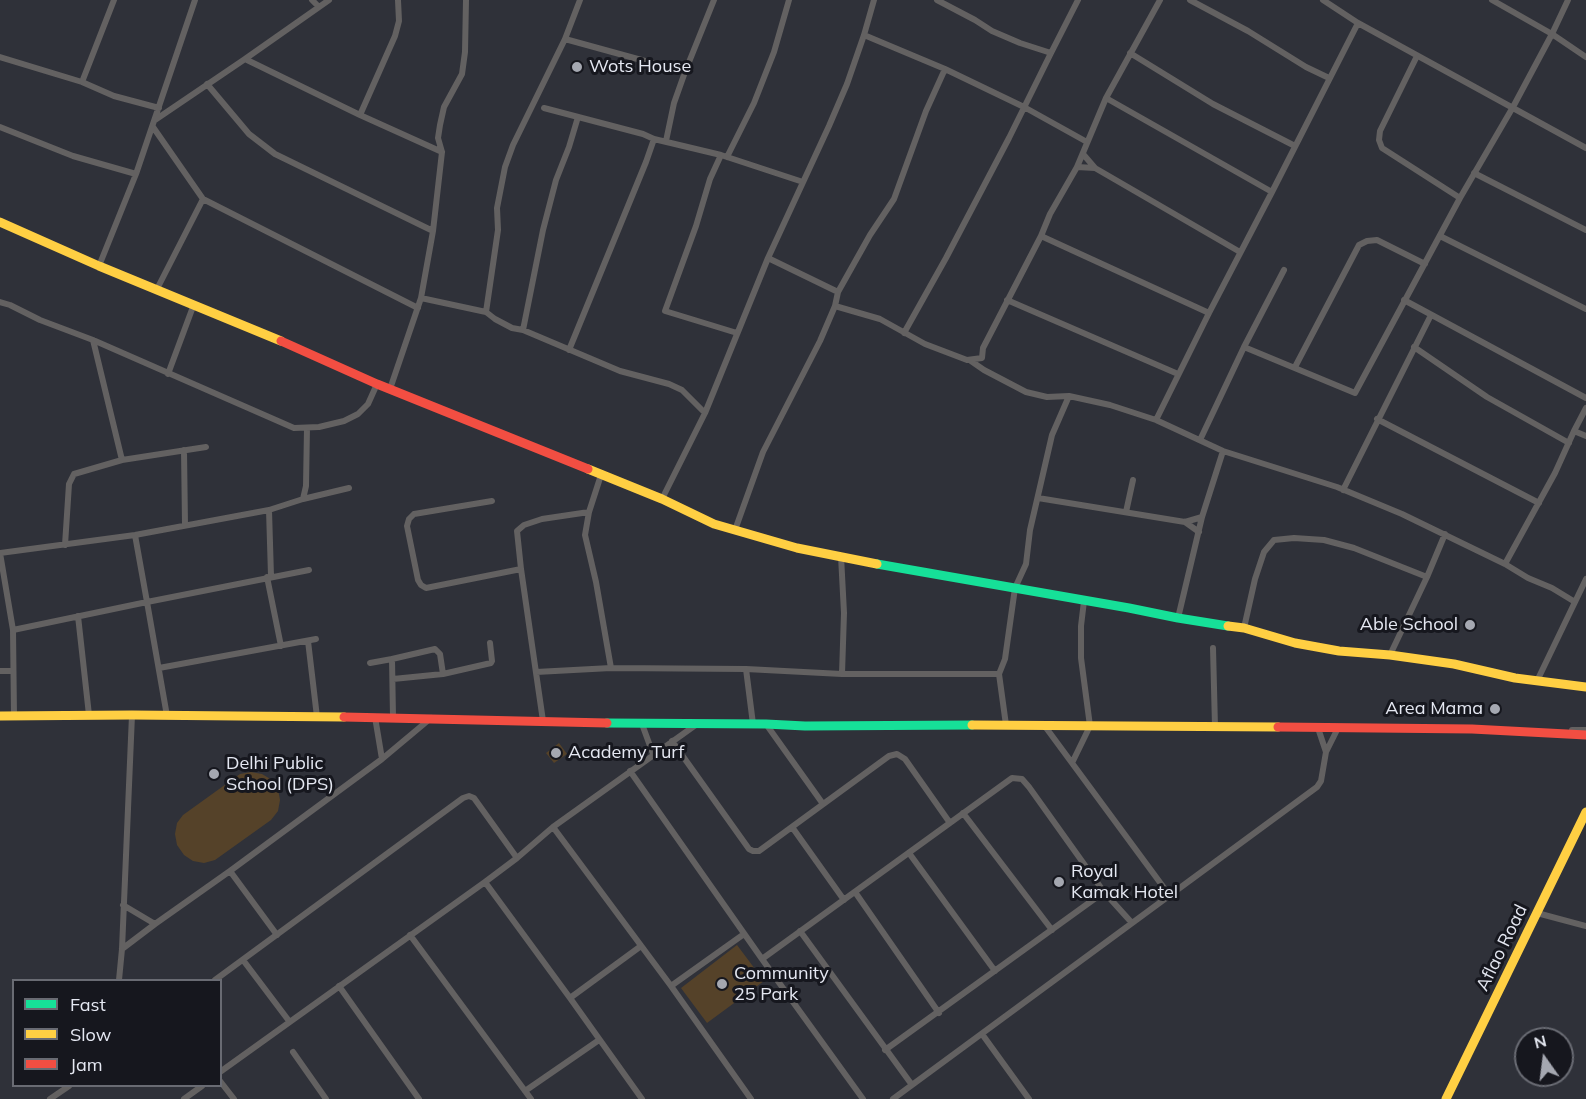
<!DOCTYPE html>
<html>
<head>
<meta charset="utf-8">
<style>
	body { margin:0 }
	#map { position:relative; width:1586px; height:1099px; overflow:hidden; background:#2f3139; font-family:Mulish,sans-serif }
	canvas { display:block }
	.legend { position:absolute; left:12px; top:979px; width:210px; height:108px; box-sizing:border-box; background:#16171e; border:2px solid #696b73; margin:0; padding:8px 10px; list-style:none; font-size:18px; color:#e5e8f2 }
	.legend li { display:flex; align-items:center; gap:12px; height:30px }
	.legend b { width:30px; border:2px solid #696b73 }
	.north { position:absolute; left:1514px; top:1027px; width:60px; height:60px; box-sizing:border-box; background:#16171e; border:2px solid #696b73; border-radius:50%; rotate:346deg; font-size:16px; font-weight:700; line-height:24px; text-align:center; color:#e5e8f2 }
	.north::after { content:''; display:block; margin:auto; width:21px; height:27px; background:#a5a8b1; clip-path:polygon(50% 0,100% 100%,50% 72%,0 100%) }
</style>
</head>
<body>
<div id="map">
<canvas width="1586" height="1099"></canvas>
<ul class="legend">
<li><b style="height:8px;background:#16e098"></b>Fast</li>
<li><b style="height:8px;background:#ffcf43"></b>Slow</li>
<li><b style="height:8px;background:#f24e42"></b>Jam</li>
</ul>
<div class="north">N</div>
</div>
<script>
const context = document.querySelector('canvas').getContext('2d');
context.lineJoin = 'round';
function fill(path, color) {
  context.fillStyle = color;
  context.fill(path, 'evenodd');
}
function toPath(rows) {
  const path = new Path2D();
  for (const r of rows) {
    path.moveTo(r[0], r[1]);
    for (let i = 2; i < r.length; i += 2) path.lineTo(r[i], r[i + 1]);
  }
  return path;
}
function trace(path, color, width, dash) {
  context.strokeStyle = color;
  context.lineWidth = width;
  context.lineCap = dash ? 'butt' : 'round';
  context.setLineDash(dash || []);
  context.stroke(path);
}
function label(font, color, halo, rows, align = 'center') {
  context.font = font + ' Mulish,sans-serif';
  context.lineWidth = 6;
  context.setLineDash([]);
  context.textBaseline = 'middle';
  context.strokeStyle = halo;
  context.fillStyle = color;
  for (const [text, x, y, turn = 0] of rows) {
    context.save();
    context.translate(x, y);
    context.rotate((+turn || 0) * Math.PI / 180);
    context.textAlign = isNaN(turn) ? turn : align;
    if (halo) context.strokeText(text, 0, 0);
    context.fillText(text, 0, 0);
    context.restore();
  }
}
fill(toPath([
	[559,743,567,754,554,763,546,753],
	[251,772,262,774,272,780,278,789,280,800,278,811,271,820,215,860,204,863,193,861,184,855,177,845,175,834,177,823,183,815,240,774],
	[737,945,764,981,707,1023,681,988]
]), '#554229');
trace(toPath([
	[312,0,319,7],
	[937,0,975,20,992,31,1020,43,1051,53],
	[1160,0,1106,98,1077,167,1050,214,1041,236,1209,313],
	[1190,0,1248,31,1306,67,1329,78],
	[1323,0,1358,23,1586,148],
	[1492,0,1552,34,1586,57],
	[864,35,945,69,1024,107,1087,142],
	[565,39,685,72],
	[1130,53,1213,104,1295,146],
	[1417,56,1380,131,1379,140,1382,148,1460,198],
	[0,57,82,82,114,96,159,108],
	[245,59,329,0],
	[82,82,114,0],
	[207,84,249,134,275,154,433,231],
	[1106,98,1272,192],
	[544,108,643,134,654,139,721,155,803,182],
	[360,115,395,36,399,21,398,0],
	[155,120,245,59,360,115,442,152],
	[0,127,73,156,136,174],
	[153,127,203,199,418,308],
	[666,141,674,103,685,72,714,0],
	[1083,154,1095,168,1240,252],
	[721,155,710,179,696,226,665,311,737,333],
	[727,157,754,103,774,52,789,0],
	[1077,167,1095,168],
	[1474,173,1586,230],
	[1440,236,1586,309],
	[768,258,838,292],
	[99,266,136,174,195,0],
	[157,289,203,199],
	[421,298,486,312,495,319,512,328,523,330,620,371,669,384,682,390,705,413],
	[1007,300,1178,374],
	[1404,300,1586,398],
	[0,302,10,305,40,320,93,340,294,428,319,427,344,421,358,414,368,404,377,384],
	[835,306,880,319,925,344,967,360,982,358,983,348,1041,236],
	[486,312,498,230,497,208,505,167,513,145,565,39,580,0],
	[523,330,543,230,556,180,569,147,578,117],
	[904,333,946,258,1009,138,1051,53,1078,0],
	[93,340,122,460],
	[1244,347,1355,393,1460,198,1513,107,1552,34,1568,0],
	[1414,347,1487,397,1569,443],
	[569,350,646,162,654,139],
	[971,361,984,370,1026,392,1047,397,1069,396,1110,405,1156,420,1223,451,1337,487,1402,514,1505,564],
	[1295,367,1359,245,1367,241,1377,240,1425,264],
	[168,374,194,304],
	[390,389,421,298,433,231,442,152,438,138,440,125,444,107,462,74,465,52,466,0],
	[1377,419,1539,503],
	[1156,420,1209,313,1272,192,1358,23],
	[1574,431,1586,408],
	[1200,440,1244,347,1284,270],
	[184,450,185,525],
	[601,475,589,512,585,535,596,582,611,668],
	[1343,490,1431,315],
	[1038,498,1185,522,1202,517],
	[303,499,306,486,307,428],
	[662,499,705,413,768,258,829,126,847,84,864,35,874,0],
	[492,501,414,514,409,519,407,526,418,580,421,585,426,588,521,569],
	[269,510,271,576],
	[1126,512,1133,480],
	[1185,522,1199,532],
	[735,530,763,452,820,341,835,306,838,292,870,235,894,199,926,111,945,69],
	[65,545,69,484,74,474,122,460,206,447],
	[841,556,844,613,842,674],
	[267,577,281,646],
	[1575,602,1586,579],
	[78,616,89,715],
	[1178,618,1202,517,1223,451],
	[1244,628,1255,579,1264,552,1274,540,1294,538,1324,540,1354,548,1427,577],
	[13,630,0,553,135,535,269,510,303,499,349,488],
	[308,641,317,717],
	[1213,648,1215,727],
	[1390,655,1427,577,1445,534],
	[370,663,392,659],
	[159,668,316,639],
	[0,671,13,671],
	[536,672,611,668,746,669],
	[393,679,443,674],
	[1537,681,1575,602,1552,588,1528,578,1505,564,1555,473,1574,431,1586,436],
	[14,716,13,630,147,602,135,535],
	[167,716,147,602,309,570],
	[375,717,382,759],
	[393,717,392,659,435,649,440,654,443,674,491,663,492,661,490,643],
	[543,721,521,569,517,531,524,525,542,519,589,512],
	[642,724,653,754],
	[753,724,746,669,842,674,999,674],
	[766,724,823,804],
	[1006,725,999,674,1005,659,1015,588,1026,564,1030,530,1052,435,1069,396],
	[1044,725,1170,896],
	[1318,728,1326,752],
	[1572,730,1586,730],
	[672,741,749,849,753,851,759,851,889,756,897,754,905,759,950,823],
	[1072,763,1090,726,1081,658,1081,626,1084,601],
	[630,771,762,959,863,1099],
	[963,813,1052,930],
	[553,827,671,986,751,1099],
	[792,827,844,900],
	[909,853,995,971],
	[230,871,277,935],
	[485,882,570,998,642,1099],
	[855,892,939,1013],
	[1537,913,1586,926],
	[155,924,230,871,382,759,431,718],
	[800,931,912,1085],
	[410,935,531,1099],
	[122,949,155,924,123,905],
	[762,959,1012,778,1022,779,1029,787,1104,892,1132,923],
	[243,960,289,1021],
	[119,980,122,949,132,715],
	[215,980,463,798,469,796,474,798,517,858],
	[339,986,419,1099],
	[671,986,744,934],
	[570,998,641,946],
	[982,1034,1029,1099],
	[885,1050,1104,892],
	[293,1052,326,1099],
	[220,1072,485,882,517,858,553,827,697,724],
	[220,1081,234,1099],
	[525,1091,599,1040],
	[50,1099,69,1086],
	[184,1099,202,1086],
	[893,1099,1317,787,1321,781,1326,752,1338,728]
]), '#636161', 6);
trace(toPath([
	[877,564,1129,608,1178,618,1228,626],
	[607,723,766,724,805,726,972,725]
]), '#16e098', 9);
trace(toPath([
	[0,222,99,266,281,341],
	[588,469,662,499,714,524,797,548,877,564],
	[1228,626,1244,628,1295,643,1339,651,1390,655,1454,664,1515,678,1586,687],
	[0,716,132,715,344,717],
	[972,725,1278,727],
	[1446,1099,1586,812]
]), '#ffcf43', 9);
trace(toPath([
	[281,341,377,384,588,469],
	[344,717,607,723],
	[1278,727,1472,729,1586,735]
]), '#f24e42', 9);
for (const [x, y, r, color] of [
	[577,67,6,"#a5a8b1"],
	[1470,625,6,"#a5a8b1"],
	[1495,709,6,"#a5a8b1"],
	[556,753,6,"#a5a8b1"],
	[214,774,6,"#a5a8b1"],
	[1059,882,6,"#a5a8b1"],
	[722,984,6,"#a5a8b1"]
]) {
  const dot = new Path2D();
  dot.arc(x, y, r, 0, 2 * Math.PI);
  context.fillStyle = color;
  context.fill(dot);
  trace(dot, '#16171e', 2);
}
label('18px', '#e5e8f2', '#16171e', [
	["Wots House",589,67],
	["Able School",1458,625,"right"],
	["Area Mama",1483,709,"right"],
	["Academy Turf",568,753],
	["Delhi Public",226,764],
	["School (DPS)",226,785],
	["Royal",1071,872],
	["Kamak Hotel",1071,893],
	["Community",734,974],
	["25 Park",734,995]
], 'left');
label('18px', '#e5e8f2', '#16171e', [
	["Aflao Road",1502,948,-64]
]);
</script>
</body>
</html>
